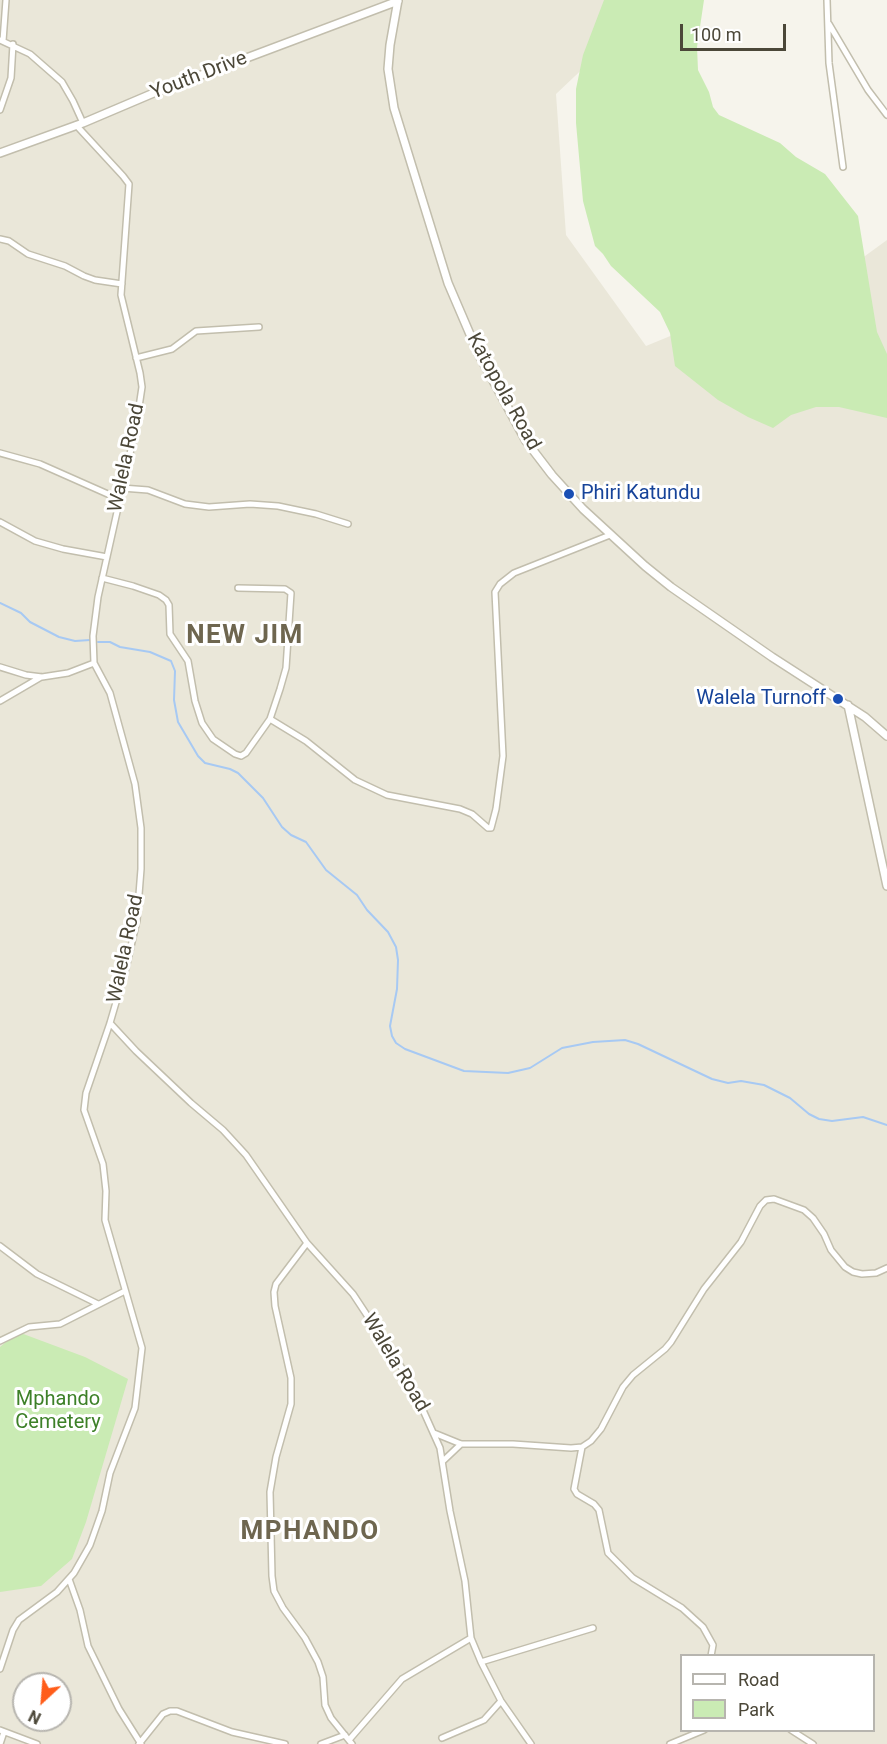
<!DOCTYPE html>
<html>
<head>
<meta charset="utf-8">
<style>
	body { margin:0 }
	#map { position:relative; width:887px; height:1744px; overflow:hidden; background:#f6f4ec; font-family:Roboto,sans-serif }
	canvas { display:block }
	.legend { position:absolute; left:680px; top:1654px; width:195px; height:78px; box-sizing:border-box; background:#fff; border:2px solid #b7b5af; margin:0; padding:8px 10px; list-style:none; font-size:18px; color:#4b4738 }
	.legend li { display:flex; align-items:center; gap:12px; height:30px }
	.legend b { width:30px; border:2px solid #b7b5af }
	.north { position:absolute; left:12px; top:1672px; width:60px; height:60px; box-sizing:border-box; background:#fff; border:2px solid #b7b5af; border-radius:50%; rotate:206deg; font-size:16px; font-weight:700; line-height:24px; text-align:center; color:#4b4738 }
	.north::after { content:''; display:block; margin:auto; width:21px; height:27px; background:#ff5d1a; clip-path:polygon(50% 0,100% 100%,50% 72%,0 100%) }
	.scale { position:absolute; left:680px; top:24px; width:106px; height:27px; box-sizing:border-box; border:3px solid #4b4738; border-top:0; padding-left:8px; font-size:18px; line-height:21px; white-space:nowrap; color:#4b4738; -webkit-text-stroke:4px #fff; paint-order:stroke }
</style>
</head>
<body>
<div id="map">
<canvas width="887" height="1744"></canvas>
<ul class="legend">
<li><b style="height:8px;background:#fff"></b>Road</li>
<li><b style="height:16px;background:#caebb4"></b>Park</li>
</ul>
<div class="north">N</div>
<div class="scale">100 m</div>
</div>
<script>
const context = document.querySelector('canvas').getContext('2d');
context.lineJoin = 'round';
function fill(path, color) {
  context.fillStyle = color;
  context.fill(path, 'evenodd');
}
function toPath(rows) {
  const path = new Path2D();
  for (const r of rows) {
    path.moveTo(r[0], r[1]);
    for (let i = 2; i < r.length; i += 2) path.lineTo(r[i], r[i + 1]);
  }
  return path;
}
function trace(path, color, width, dash) {
  context.strokeStyle = color;
  context.lineWidth = width;
  context.lineCap = dash ? 'butt' : 'round';
  context.setLineDash(dash || []);
  context.stroke(path);
}
function label(font, color, halo, rows, align = 'center') {
  context.font = font + ' Roboto,sans-serif';
  context.lineWidth = 6;
  context.setLineDash([]);
  context.textBaseline = 'middle';
  context.strokeStyle = halo;
  context.fillStyle = color;
  for (const [text, x, y, turn = 0] of rows) {
    context.save();
    context.translate(x, y);
    context.rotate((+turn || 0) * Math.PI / 180);
    context.textAlign = isNaN(turn) ? turn : align;
    if (halo) context.strokeText(text, 0, 0);
    context.fillText(text, 0, 0);
    context.restore();
  }
}
fill(toPath([
	[0,0,616,0,611,42,556,94,566,235,646,346,865,256,887,240,887,1744,0,1744],
	[682,1656,874,1656,874,1730,682,1730],
	[24,1684,60,1684,60,1720,24,1720]
]), '#eae7d9');
fill(toPath([
	[604,0,704,0,697,47,698,70,709,92,713,107,719,115,780,143,796,157,825,174,858,216,877,332,887,354,887,418,839,407,816,407,791,415,773,428,748,417,718,400,675,366,670,333,660,312,611,266,603,254,595,246,583,201,576,123,576,89,583,55],
	[18,1332,85,1357,128,1379,86,1522,72,1559,41,1586,0,1592,0,1347]
]), '#caebb4');
trace(toPath([
	[0,603,21,613,30,622,59,637,75,641,90,640],
	[98,642,110,642,120,647,150,652,171,661,175,671,174,700,178,722,198,756,205,763,230,769,238,773,263,798,282,827,291,835,306,842,326,870,357,895,367,910,388,932,396,947,398,960,397,989,390,1026,392,1036,396,1043,405,1049,464,1071,508,1073,530,1068,562,1048,593,1042,625,1040,638,1044,712,1079,728,1083,741,1081,764,1085,790,1098,809,1114,819,1119,832,1121,863,1117,887,1125]
]), '#a7c9f3', 2);
const minor = toPath([
	[827,0,829,63,843,167],
	[829,24,868,90,887,115],
	[0,40,30,54,62,82,73,101,83,123],
	[3,41,6,0],
	[0,110,11,78,13,44],
	[0,239,9,241,28,254,65,266,84,276,95,280,122,284],
	[136,358,172,349,196,331,259,327],
	[0,453,40,464,119,499],
	[122,488,148,490,185,504,209,507,250,504,278,506,316,514,348,524],
	[0,522,35,541,63,549,107,557],
	[102,578,133,586,159,595,166,600,169,605,170,634,188,661,195,701,202,723,213,739,235,754,241,756,246,753,270,719,280,689,286,668,291,593,285,589,238,588],
	[0,667,26,675,42,677,68,673,94,663],
	[0,701,41,677],
	[270,719,306,741,355,780,387,795,460,809,472,814,488,828,491,828,496,809,503,756,495,592,500,584,514,573,610,535],
	[110,1023,136,1051,191,1103,223,1130,246,1155,307,1243,353,1294,409,1379,440,1448,450,1511,465,1581,471,1638,481,1662,501,1701,531,1744],
	[307,1243,276,1284,274,1292,275,1306,291,1378,291,1404,276,1457,270,1492,272,1576,274,1591,283,1608,305,1638,318,1662,323,1677,325,1705,331,1718,352,1744],
	[0,1246,37,1274,98,1304],
	[0,1341,29,1327,60,1324,125,1291],
	[434,1433,461,1444,513,1444,571,1448,582,1447,591,1441,601,1429,623,1387,633,1375,665,1349,671,1342,704,1289,741,1242,760,1206,766,1200,774,1199,804,1210,813,1218,824,1234,831,1250,845,1267,853,1272,862,1274,876,1273,887,1268],
	[582,1447,574,1489,577,1494,594,1504,599,1510,608,1553,633,1578,682,1608,703,1627,713,1645,711,1656],
	[443,1461,461,1444],
	[69,1579,80,1610,88,1646,119,1709,141,1744],
	[481,1662,593,1628],
	[0,1669,13,1630,19,1620,57,1592,74,1573,90,1545,102,1511,110,1473,135,1408,142,1348,105,1220,106,1191,103,1164,84,1110,86,1093,110,1023,126,968,137,920,141,869,141,828,135,784,110,693,94,663,93,636,98,597,136,427,142,387,140,373,121,295,129,184,123,176,76,125],
	[0,1730,37,1744],
	[791,1730,813,1744],
	[442,1738,484,1720,501,1701],
	[349,1740,402,1679,471,1638],
	[0,1744,4,1732],
	[139,1744,163,1714,170,1711,177,1711,232,1732,285,1744],
	[321,1744,345,1735],
	[670,1744,704,1730]
]);
const tertiary = toPath([
	[398,0,390,45,388,69,394,108,448,283,478,353,526,441,552,475,583,509,645,566,671,587,772,657,865,717,887,736],
	[0,153,83,123,156,92,398,1],
	[848,705,887,886]
]);
trace(minor, '#c2bead', 8);
trace(tertiary, '#c2bead', 10);
trace(minor, '#fff', 5);
trace(tertiary, '#fff', 7);
for (const [x, y, r, color] of [
	[569,494,6,"#1a4fb4"],
	[838,699,6,"#1a4fb4"]
]) {
  const dot = new Path2D();
  dot.arc(x, y, r, 0, 2 * Math.PI);
  context.fillStyle = color;
  context.fill(dot);
  trace(dot, '#fff', 2);
}
label('20px', '#4b4738', '#fff', [
	["Youth Drive",199,76,-21],
	["Katopola Road",503,392,61],
	["Walela Road",127,458,-78],
	["Walela Road",126,949,-78],
	["Walela Road",395,1363,59]
]);
label('20px', '#164399', '#fff', [
	["Phiri Katundu",581,494],
	["Walela Turnoff",826,699,"right"]
], 'left');
label('20px', '#3d8028', '#fff', [
	["Mphando",58,1400],
	["Cemetery",58,1423]
]);
context.letterSpacing = '1.5px';
label('bold 26px', '#6e664f', '#fff', [
	["NEW JIM",245,636],
	["MPHANDO",310,1532]
]);
context.letterSpacing = '0px';
</script>
</body>
</html>
